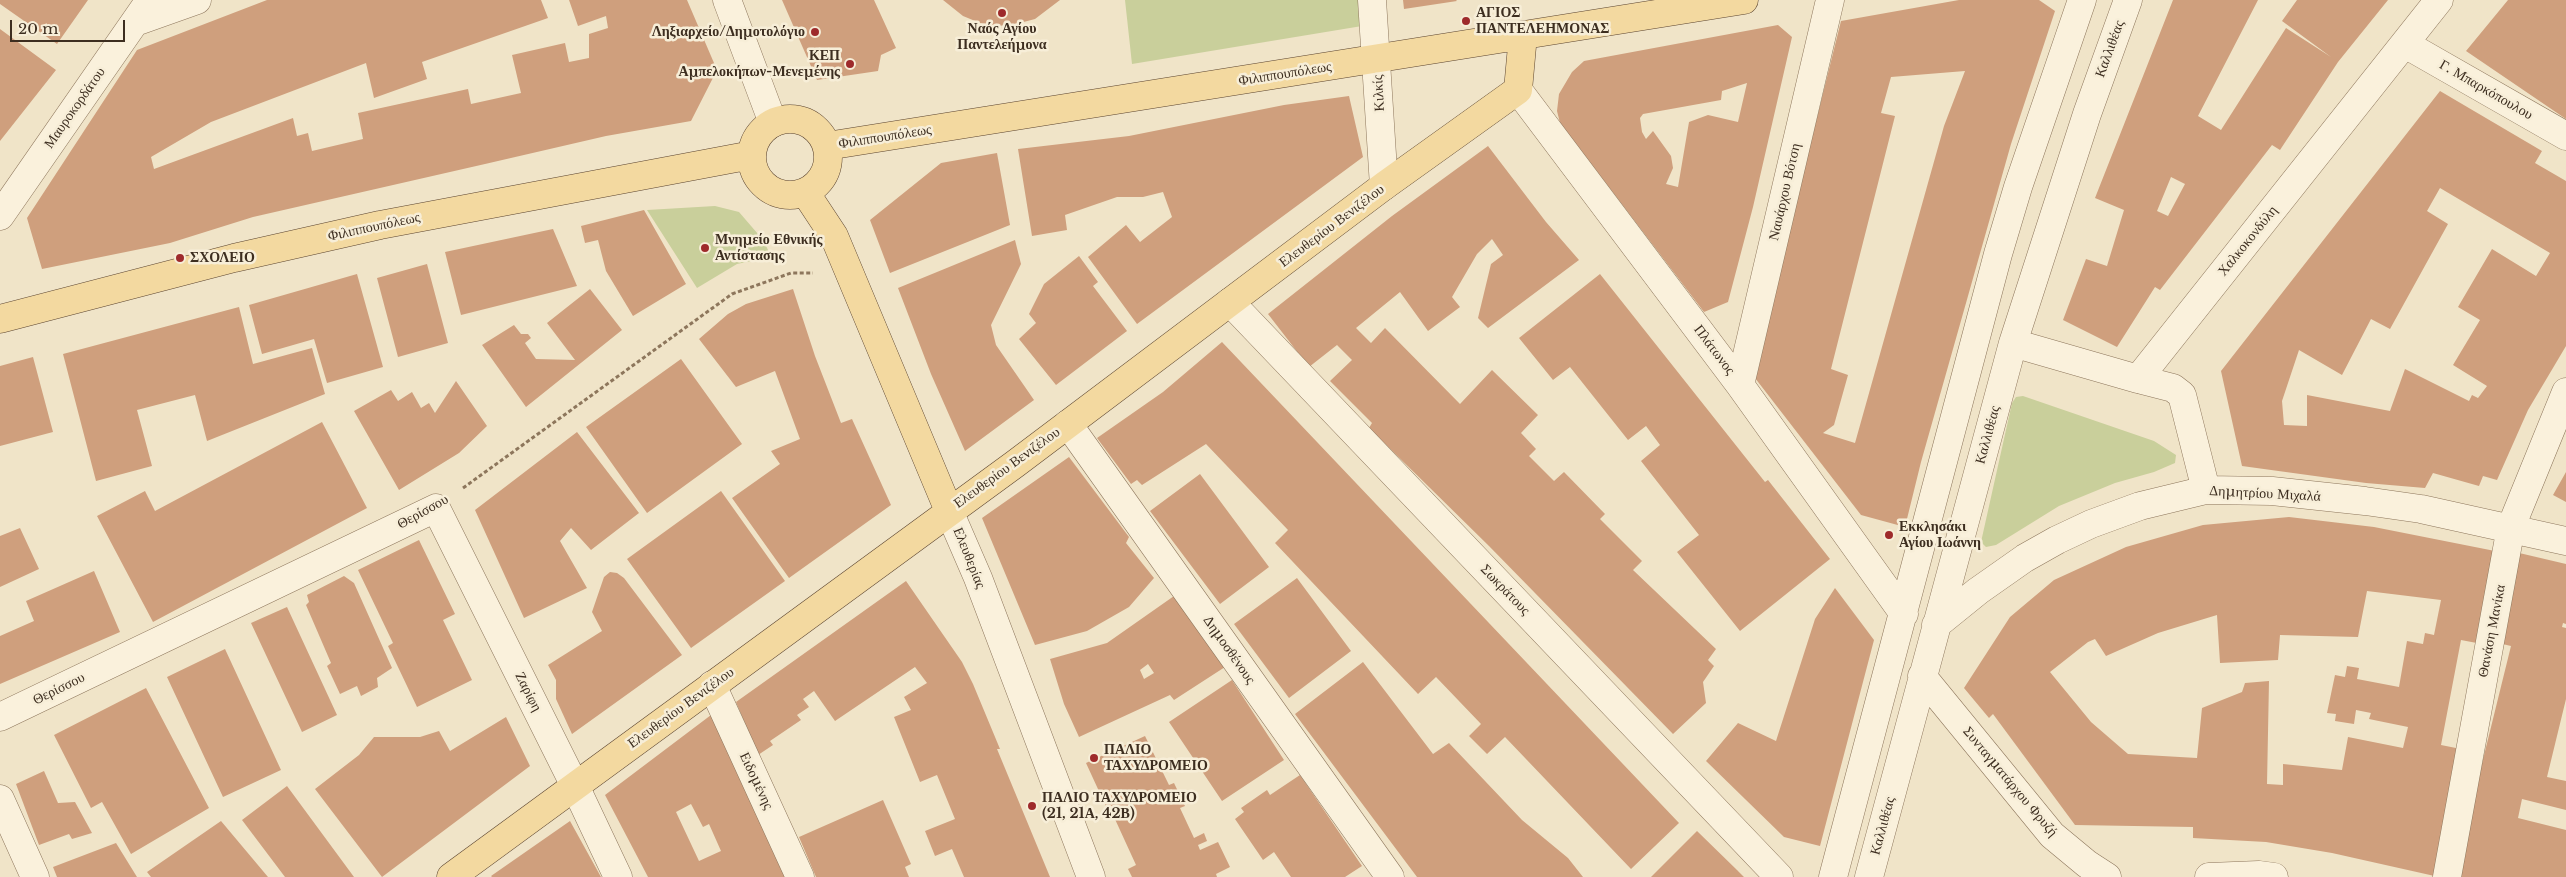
<!DOCTYPE html>
<html>
<head>
<meta charset="utf-8">
<style>
	body { margin:0 }
	#map { position:relative; width:2566px; height:877px; overflow:hidden; background:#f0e4c8; font-family:"Libre Baskerville",serif }
	canvas { display:block }
	.scale { position:absolute; left:10px; top:20px; width:115px; height:22px; box-sizing:border-box; border:2px solid #3d2e20; border-top:0; padding-left:6px; font-size:15px; line-height:18px; white-space:nowrap; color:#3d2e20; -webkit-text-stroke:4px #f7eed8; paint-order:stroke }
</style>
</head>
<body>
<div id="map">
<canvas width="2566" height="877"></canvas>
<div class="scale">20 m</div>
</div>
<script>
const context = document.querySelector('canvas').getContext('2d');
context.lineJoin = 'round';
function fill(path, color) {
  context.fillStyle = color;
  context.fill(path, 'evenodd');
}
function toPath(rows) {
  const path = new Path2D();
  for (const r of rows) {
    if (r.length === 3) {
      path.moveTo(r[0] + r[2], r[1]);
      path.arc(r[0], r[1], r[2], 0, 2 * Math.PI);
      continue;
    }
    path.moveTo(r[0], r[1]);
    for (let i = 2; i < r.length; i += 2) path.lineTo(r[i], r[i + 1]);
  }
  return path;
}
function trace(path, color, width, dash) {
  context.strokeStyle = color;
  context.lineWidth = width;
  context.lineCap = dash ? 'butt' : 'round';
  context.setLineDash(dash || []);
  context.stroke(path);
}
function label(font, color, halo, rows, align = 'center') {
  context.font = font + ' "Libre Baskerville",serif';
  context.lineWidth = 5;
  context.setLineDash([]);
  context.textBaseline = 'middle';
  context.strokeStyle = halo;
  context.fillStyle = color;
  for (const [text, x, y, turn = 0] of rows) {
    context.save();
    context.translate(x, y);
    context.rotate((+turn || 0) * Math.PI / 180);
    context.textAlign = isNaN(turn) ? turn : align;
    if (halo) context.strokeText(text, 0, 0);
    context.fillText(text, 0, 0);
    context.restore();
  }
}
fill(toPath([
	[1125,0,1361,0,1362,26,1132,64],
	[715,206,739,212,764,241,771,257,737,264,697,288,647,210],
	[2023,396,2154,441,2176,455,2175,463,2154,472,2115,483,2059,506,1996,545,1986,547,1981,542,2012,403,2016,397]
]), '#c9cf9b');
fill(toPath([
	[0,0,88,0,57,44,0,4],
	[267,0,541,0,548,18,422,62,427,79,374,98,366,63,211,122,151,157,154,169,293,118,297,136,308,133,312,151,363,139,358,113,468,89,471,104,521,93,512,55,565,43,569,62,589,58,589,34,608,28,606,16,578,26,569,0,687,0,717,70,691,121,606,136,485,164,253,217,170,243,42,269,27,218,137,50],
	[782,0,874,0,896,48,881,55,878,71,817,80],
	[943,0,1060,0,1035,19,1016,24,998,26,980,23,963,16],
	[1403,0,1456,0,1457,1,1404,9],
	[1959,0,2039,0,2055,11,2011,144,1921,462,1905,527,1861,515,1755,378,1769,311,1841,21],
	[1965,71,1944,126,1855,443,1823,433,1834,425,1848,375,1831,369,1895,116,1881,113,1891,77],
	[2173,0,2258,0,2198,116,2221,130,2286,28,2331,57,2282,21,2297,0,2388,0,2338,62,2280,150,2272,145,2160,290,2155,287,2117,347,2063,320,2086,259,2107,266,2124,210,2095,198],
	[2171,177,2185,184,2168,216,2157,211],
	[2508,0,2566,0,2566,119,2466,51],
	[1778,25,1792,37,1753,207,1728,302,1704,312,1560,123,1557,111,1559,94,1572,72,1584,61],
	[1747,83,1738,122,1708,115,1689,122,1678,187,1666,184,1673,168,1671,156,1653,131,1646,139,1642,132,1640,118,1643,114,1721,100,1722,91],
	[0,29,56,70,0,141],
	[2440,91,2542,151,2535,163,2566,181,2566,346,2528,410,2497,480,2483,476,2479,486,2433,473,2425,488,2366,483,2242,466,2221,371],
	[2440,188,2550,253,2536,276,2492,249,2458,307,2480,320,2453,365,2487,386,2478,398,2472,395,2469,401,2405,369,2390,411,2307,395,2307,426,2284,425,2282,401,2299,350,2342,375,2371,319,2390,329,2448,224,2427,211],
	[1349,96,1363,157,1137,324,1088,257,1126,225,1140,242,1172,217,1163,192,1143,197,1117,197,1065,215,1067,230,1032,236,1018,149,1129,136,1284,105],
	[1488,146,1546,222,1579,260,1488,328,1478,318,1491,264,1503,255,1492,239,1477,254,1452,297,1460,307,1428,331,1400,292,1356,328,1371,343,1385,328,1460,404,1492,370,1538,415,1521,433,1536,449,1529,456,1554,481,1564,472,1605,514,1600,519,1642,561,1633,570,1716,649,1708,660,1714,666,1703,682,1706,703,1673,734,1489,546,1369,428,1372,423,1330,381,1352,360,1337,345,1309,367,1268,314,1392,216],
	[997,153,1010,225,890,273,870,220,941,163],
	[644,210,686,284,633,316,606,271,598,240,585,243,581,226],
	[553,229,577,286,461,315,445,252],
	[1015,240,1021,264,991,325,996,345,1034,400,965,451,931,374,898,288],
	[1079,256,1098,282,1093,286,1127,331,1056,385,1019,339,1036,323,1029,314,1044,284],
	[427,264,448,343,398,357,377,278],
	[357,274,383,367,327,383,314,339,262,354,249,305],
	[1600,274,1765,482,1768,480,1830,559,1740,631,1677,552,1699,535,1641,461,1660,445,1646,426,1628,440,1570,367,1553,380,1519,338],
	[590,289,622,330,526,407,482,345,514,325,521,334,528,334,531,338,525,343,536,359,575,360,547,323],
	[793,289,815,356,841,423,852,419,891,505,789,578,732,498,780,464,771,451,800,439,775,371,736,387,699,339,728,314,746,304],
	[239,307,253,364,312,348,325,394,207,441,195,395,137,410,152,466,96,481,63,354],
	[1222,342,1679,823,1631,869,1505,737,1487,754,1469,736,1481,724,1436,677,1418,694,1275,543,1288,530,1206,444,1142,485,1137,480,1131,484,1097,438,1163,392],
	[33,357,53,432,0,446,0,366],
	[681,359,742,444,647,513,586,427],
	[456,381,487,426,459,453,399,490,354,411,391,390,398,401,412,392,421,408,429,403,435,413],
	[322,422,367,508,153,622,97,516,145,491,155,511],
	[577,432,639,513,591,550,571,528,560,541,587,588,524,618,475,510],
	[1069,457,1129,537,1126,543,1154,578,1129,607,1087,631,1035,645,982,518],
	[2566,472,2566,502,2553,495],
	[1200,474,1269,567,1220,604,1150,511],
	[721,491,785,581,691,648,627,559],
	[2289,517,2374,527,2500,552,2482,644,2461,640,2441,745,2466,750,2439,877,2332,853,2266,842,2193,838,2193,827,2075,825,1993,714,1989,718,1964,688,2010,617,2054,580,2126,547,2203,525],
	[2367,591,2441,600,2434,635,2425,633,2423,644,2407,641,2399,687,2357,679,2359,668,2347,666,2345,677,2335,675,2327,713,2336,714,2335,721,2354,724,2356,710,2371,713,2369,719,2408,727,2403,748,2348,737,2342,770,2283,764,2283,785,2267,784,2269,681,2245,683,2242,692,2202,708,2197,758,2128,754,2091,722,2050,672,2088,642,2095,639,2106,656,2158,633,2217,615,2220,663,2278,660,2280,635,2358,637],
	[20,528,39,569,0,587,0,536],
	[419,540,455,614,443,620,472,680,417,707,388,646,393,643,358,570],
	[2515,552,2566,564,2566,624,2563,623,2562,627,2566,628,2566,699,2547,777,2566,781,2566,810,2522,799,2518,818,2566,830,2566,877,2454,877,2511,646,2494,642],
	[94,571,120,632,0,684,0,636,34,621,26,601],
	[610,572,617,573,624,578,682,655,572,734,556,699,556,680,548,665,602,631,592,612,604,577],
	[344,576,354,583,392,668,377,678,378,687,361,696,357,686,340,694,327,666,331,663,306,605,309,602,307,595],
	[1297,578,1351,651,1289,698,1234,624],
	[906,581,962,662,973,684,1000,749,997,749,1050,877,964,877,952,849,935,856,925,831,955,819,937,775,920,782,894,717,911,710,904,697,927,683,915,667,835,721,814,691,803,699,809,707,797,715,801,720,770,741,773,745,758,755,736,702],
	[1835,588,1874,640,1820,846,1784,837,1706,761,1738,723,1776,741,1815,619],
	[1174,596,1225,667,1174,700,1170,695,1079,737,1064,704,1050,659,1107,643],
	[1148,664,1154,673,1144,679,1140,670],
	[287,607,337,715,302,732,251,623],
	[225,649,281,770,223,797,167,677],
	[1363,662,1433,754,1449,743,1522,820,1568,858,1583,877,1417,877,1295,714],
	[1232,680,1284,760,1222,801,1169,722],
	[146,688,209,808,131,854,102,802,91,808,54,735],
	[711,715,787,877,648,877,605,795],
	[691,804,703,827,709,824,721,851,699,861,676,812],
	[506,717,530,766,382,877,315,789,359,755,374,737,420,737,439,731,450,751],
	[1145,736,1169,785,1174,783,1185,806,1180,808,1194,838,1204,833,1207,841,1198,845,1200,850,1218,842,1230,867,1216,874,1217,877,1132,877,1128,869,1136,865,1114,817,1124,812,1122,808,1109,813,1086,763],
	[44,771,58,803,75,802,92,833,72,839,69,834,39,845,16,784],
	[1300,775,1362,866,1345,877,1291,877,1274,852,1263,860,1235,819,1244,812,1241,808,1267,790,1270,795],
	[287,786,354,877,285,877,242,820],
	[883,800,911,864,905,867,909,877,816,877,799,837],
	[221,821,268,877,151,877,147,872],
	[570,821,601,877,492,877,491,876],
	[1697,831,1737,870,1744,877,1651,877],
	[116,843,137,877,57,877,53,867]
]), '#cf9f7d');
const minor = toPath([
	[727,0,773,123],
	[1372,0,1384,186],
	[135,22,197,0],
	[2405,44,2566,136],
	[1518,90,1740,385,1904,614],
	[0,216,150,0],
	[1230,302,1779,877],
	[2013,343,2138,379,2439,0],
	[2138,379,2173,388,2182,395,2206,490],
	[1740,385,1830,0],
	[1068,424,1390,877],
	[949,511,978,578,1091,877],
	[1936,625,1978,591,2025,558,2057,540,2091,524,2140,506,2206,490,2272,491,2365,501,2421,509,2566,541],
	[1922,676,2052,835,2087,864,2107,877],
	[712,685,800,877],
	[0,717,436,508,575,786,618,877],
	[0,799,35,877],
	[1833,877,1998,254,2018,187,2082,0],
	[1869,877,2013,343,2087,114,2128,0],
	[2209,877,2259,875,2274,877],
	[2447,877,2511,527,2566,392]
]);
const major = toPath([
	[790,157,38],
	[827,146,1744,0],
	[805,192,834,236,949,511],
	[0,319,234,258,380,225,752,155],
	[451,877,1015,464,1384,186,1518,90,1523,35]
]);
trace(minor, '#8d765c', 29);
trace(major, '#5b4430', 29);
trace(toPath([
	[463,488,732,294,791,273,813,273]
]), '#8d765c', 3, [4, 2.5]);
trace(minor, '#faf1dc', 28);
trace(major, '#f3d9a0', 28);
for (const [x, y, r, color] of [
	[1002,13,5,"#9e2a2b"],
	[1466,21,5,"#9e2a2b"],
	[815,32,5,"#9e2a2b"],
	[850,64,5,"#9e2a2b"],
	[705,248,5,"#9e2a2b"],
	[180,258,5,"#9e2a2b"],
	[1889,535,5,"#9e2a2b"],
	[1094,758,5,"#9e2a2b"],
	[1032,806,5,"#9e2a2b"]
]) {
  const dot = new Path2D();
  dot.arc(x, y, r, 0, 2 * Math.PI);
  context.fillStyle = color;
  context.fill(dot);
  trace(dot, '#f7eed8', 2);
}
label('bold 14px', '#3d2e20', '#f7eed8', [
	["ΑΓΙΟΣ",1476,13],
	["ΠΑΝΤΕΛΕΗΜΟΝΑΣ",1476,29],
	["Ναός Αγίου",1002,29,"center"],
	["Παντελεήμονα",1002,45,"center"],
	["Ληξιαρχείο/Δημοτολόγιο",805,32,"right"],
	["ΚΕΠ",840,56,"right"],
	["Αμπελοκήπων-Μενεμένης",840,72,"right"],
	["Μνημείο Εθνικής",715,240],
	["Αντίστασης",715,256],
	["ΣΧΟΛΕΙΟ",190,258],
	["Εκκλησάκι",1899,527],
	["Αγίου Ιωάννη",1899,543],
	["ΠΑΛΙΟ",1104,750],
	["ΤΑΧΥΔΡΟΜΕΙΟ",1104,766],
	["ΠΑΛΙΟ ΤΑΧΥΔΡΟΜΕΙΟ",1042,798],
	["(21, 21Α, 42Β)",1042,814]
], 'left');
label('14px', '#3d2e20', '#f7eed8', [
	["Καλλιθέας",2110,49,-70],
	["Φιλιππουπόλεως",1285,74,-9],
	["Γ. Μπαρκόπουλου",2486,90,30],
	["Κιλκίς",1379,93,-93],
	["Μαυροκορδάτου",75,108,-55],
	["Φιλιππουπόλεως",885,137,-9],
	["Ναυάρχου Βότση",1785,192,-77],
	["Ελευθερίου Βενιζέλου",1332,226,-37],
	["Φιλιππουπόλεως",374,227,-12],
	["Χαλκοκονδύλη",2248,241,-51],
	["Πλάτωνος",1714,350,53],
	["Καλλιθέας",1988,435,-75],
	["Ελευθερίου Βενιζέλου",1007,468,-36],
	["Δημητρίου Μιχαλά",2265,494,3],
	["Θερίσσου",423,512,-29],
	["Ελευθερίας",969,558,68],
	["Σωκράτους",1505,590,46],
	["Θανάση Μανίκα",2492,631,-79],
	["Δημοσθένους",1229,650,55],
	["Θερίσσου",59,689,-26],
	["Ζαρίφη",528,692,63],
	["Ελευθερίου Βενιζέλου",681,708,-36],
	["Ειδομένης",756,781,65],
	["Συνταγματάρχου Φρυζή",2010,782,50],
	["Καλλιθέας",1883,826,-75]
]);
</script>
</body>
</html>
